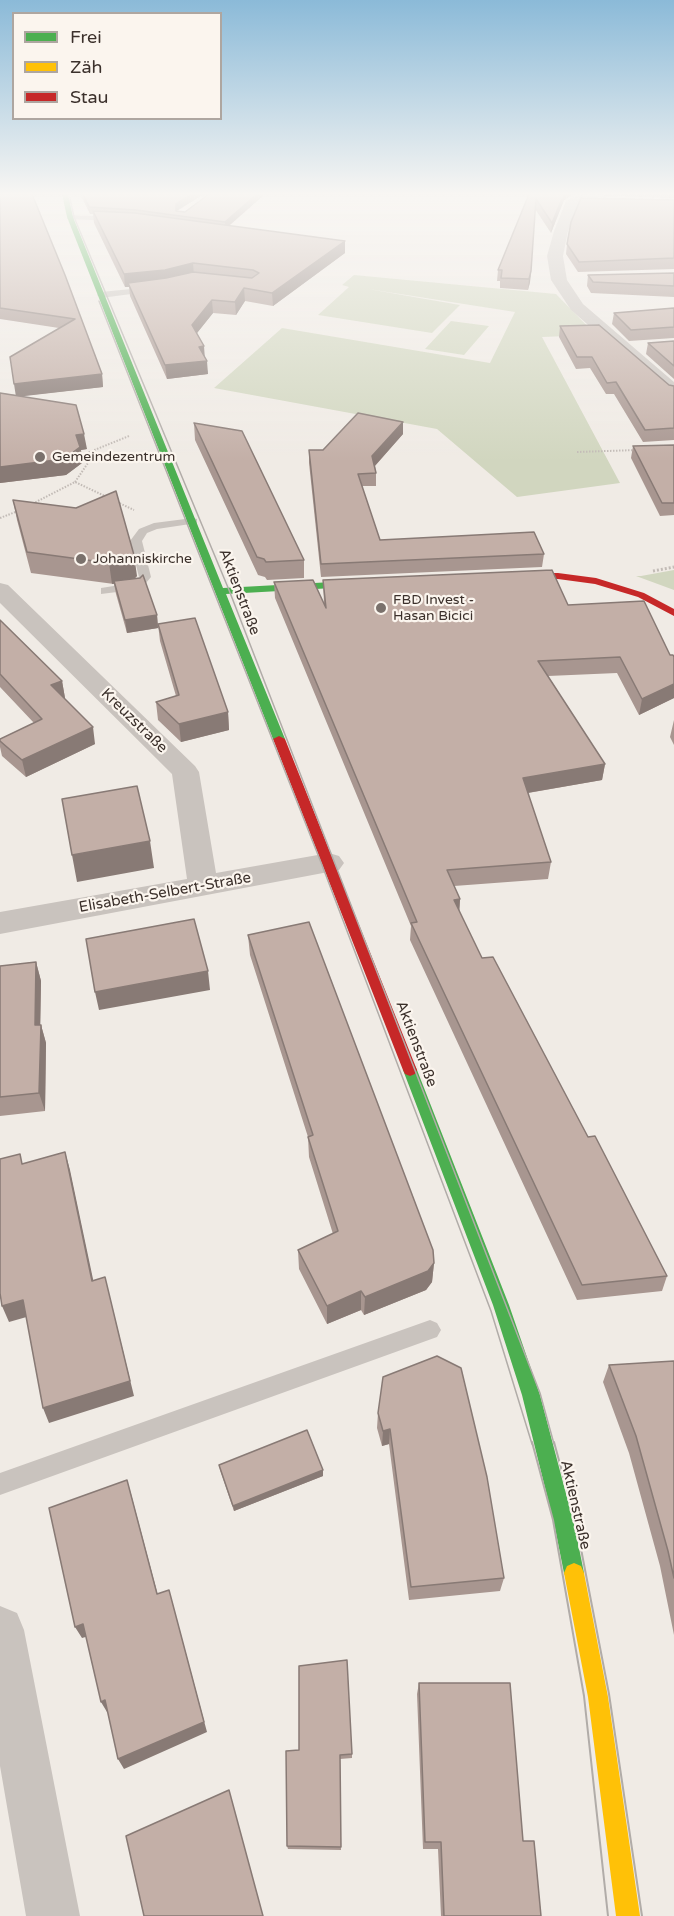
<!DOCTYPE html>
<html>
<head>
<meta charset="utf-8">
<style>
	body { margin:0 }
	#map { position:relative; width:674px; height:1916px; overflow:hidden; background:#f0ebe5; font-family:"Varela Round",sans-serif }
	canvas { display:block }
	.legend { position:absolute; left:12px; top:12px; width:210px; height:108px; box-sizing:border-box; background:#fbf5ee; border:2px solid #aea6a0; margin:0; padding:8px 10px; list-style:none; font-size:18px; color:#3b302b }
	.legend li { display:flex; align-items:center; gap:12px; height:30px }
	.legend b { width:30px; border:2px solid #aea6a0 }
</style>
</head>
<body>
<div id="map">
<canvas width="674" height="1916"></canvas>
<ul class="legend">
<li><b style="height:8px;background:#4caf50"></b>Frei</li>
<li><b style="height:8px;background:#ffc107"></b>Zäh</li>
<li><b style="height:8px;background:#c62828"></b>Stau</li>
</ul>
</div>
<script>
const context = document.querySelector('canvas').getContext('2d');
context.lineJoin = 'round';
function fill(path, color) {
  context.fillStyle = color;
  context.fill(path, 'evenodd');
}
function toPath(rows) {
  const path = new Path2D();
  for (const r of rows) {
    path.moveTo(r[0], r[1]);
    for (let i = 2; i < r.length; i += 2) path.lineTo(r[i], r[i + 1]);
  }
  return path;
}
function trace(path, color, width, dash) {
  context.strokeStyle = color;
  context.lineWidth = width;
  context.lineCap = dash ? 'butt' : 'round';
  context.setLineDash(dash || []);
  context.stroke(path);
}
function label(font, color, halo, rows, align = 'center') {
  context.font = font + ' "Varela Round",sans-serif';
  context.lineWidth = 4.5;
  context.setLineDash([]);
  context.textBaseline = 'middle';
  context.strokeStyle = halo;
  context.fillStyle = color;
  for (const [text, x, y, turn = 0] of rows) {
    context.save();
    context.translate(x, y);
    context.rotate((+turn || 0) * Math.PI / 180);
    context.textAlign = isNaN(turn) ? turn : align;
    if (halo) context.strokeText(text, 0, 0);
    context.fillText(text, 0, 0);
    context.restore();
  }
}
fill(toPath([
	[354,275,556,294,596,335,542,337,620,483,517,497,437,429,214,388,282,328,490,363,515,312,368,289,460,305,432,333,318,315,349,287,342,285],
	[451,321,489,326,464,355,425,349],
	[674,570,674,590,636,576,641,576]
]), '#d1d6bf');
trace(toPath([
	[577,452,637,450],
	[75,482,90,460,87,453,129,436],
	[117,502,134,510],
	[30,505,75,482,107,497],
	[0,518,18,511]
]), '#c2bbb6', 2, [1.5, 1.5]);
trace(toPath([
	[653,571,674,567]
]), '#c2bbb6', 3, [2, 2]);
fill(toPath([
	[576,194,583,194,576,203,570,203,576,194],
	[70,215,114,217,118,219,114,221,67,219,70,215],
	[151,287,155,289,154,291,101,298,97,295,101,292,151,287],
	[193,518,197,519,197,523,157,529,147,533,142,541,151,577,141,589,101,594,101,588,133,583,139,577,130,541,139,529,154,523,193,518],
	[430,1320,437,1323,441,1330,437,1337,0,1495,0,1473,430,1320]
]), '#c9c3be');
fill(toPath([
	[573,197,674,200,674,208,578,205,568,231,563,256,567,280,583,304,674,382,674,396,668,395,571,310,551,280,547,256,554,231,566,201,573,197],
	[0,583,8,585,195,766,199,772,216,873,329,853,339,856,344,863,339,870,0,934,0,912,187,879,172,774,0,603,0,583],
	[0,1606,17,1613,24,1630,80,1916,26,1916,0,1766,0,1606]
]), '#c9c3be');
fill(toPath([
	[62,194,68,194,73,217,223,588,369,580,374,583,369,586,226,594,285,739,283,741,279,742,273,739,67,217,62,194],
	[410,1064,415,1066,417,1070,509,1305,540,1395,575,1528,584,1573,581,1580,574,1583,567,1580,564,1573,555,1528,522,1395,493,1305,403,1070,405,1066,410,1064]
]), '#4caf50');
fill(toPath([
	[574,1563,581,1566,584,1573,608,1697,640,1916,616,1916,588,1697,564,1573,567,1566,574,1563]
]), '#ffc107');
fill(toPath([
	[558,573,596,578,644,593,674,609,674,616,638,597,595,584,558,579,510,579,505,576,510,573,558,573],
	[279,736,285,739,417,1070,415,1074,410,1076,405,1074,403,1070,273,739,279,736]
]), '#c62828');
trace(toPath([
	[69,194,74,217,229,590,540,1393,554,1444],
	[99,301,322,865,491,1311,532,1444]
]), '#b1aca8', 1.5);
trace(toPath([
	[532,1442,553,1520,584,1696,608,1916],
	[554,1442,576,1523,609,1694,642,1916]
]), '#b1aca8', 2);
fill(toPath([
	[0,194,32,194,102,374,103,387,21,396,87,449,81,450,82,463,66,475,0,483,0,393,16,395,59,328,0,319],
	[80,194,204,194,177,211,185,212,209,194,265,194,229,226,345,241,345,253,273,306,245,301,236,315,213,313,197,333,204,356,208,374,167,379,130,296,129,287,125,287,94,223,93,214,90,214],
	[527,194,573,194,564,200,551,233,535,209,531,271,530,282,528,290,500,288,500,281,497,281,498,270,528,198],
	[584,194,674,194,674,198,585,195],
	[674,200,674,269,578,272,566,254,567,244],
	[674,273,674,297,591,293,587,286,588,275],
	[674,308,674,338,629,341,612,324,614,313],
	[560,326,669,385,674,386,674,440,643,442,614,394,606,394,590,368,576,369,559,337],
	[674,341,674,379,646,354,648,343],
	[403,422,403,434,375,466,376,473,376,486,362,486,380,540,544,554,542,567,321,577,309,463,309,450,323,450],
	[194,423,304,560,304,578,267,580,265,577,258,575,195,440],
	[674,445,674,515,660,516,631,458,633,446],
	[13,500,137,576,134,579,157,615,158,628,127,633,116,594,114,584,31,573,17,520],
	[323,580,568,605,674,657,674,698,639,715,617,673,548,676,605,764,602,780,528,793,551,862,548,879,454,886,460,899,459,912,482,958,588,1137,667,1276,662,1291,577,1300,410,940,411,926,275,598,274,582,324,604],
	[0,620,62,681,65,698,64,698,95,744,26,777,2,756,0,747,0,739,34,723,0,687],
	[158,624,228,712,229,730,181,742,158,720,156,702,176,696,160,641],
	[674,720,674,745,670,737],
	[248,935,434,1263,432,1282,426,1290,364,1315,361,1310,327,1324,299,1269,298,1250,333,1234,309,1157,308,1137,250,955],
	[36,962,41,981,40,1025,41,1025,46,1043,45,1111,0,1116,0,966],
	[674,1361,674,1635,660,1566,629,1453,603,1382,609,1365],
	[378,1413,504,1578,500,1591,409,1600,389,1444,382,1446,377,1428],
	[219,1465,323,1476,234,1511,220,1470],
	[419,1683,523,1841,541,1916,441,1916,438,1849,423,1849,417,1694],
	[299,1750,352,1754,352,1758,340,1759,341,1850,288,1849,287,1846]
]), '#a89690');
fill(toPath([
	[192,194,204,194,176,211,176,204],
	[257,194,265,194,225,229,225,222],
	[564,194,573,194,564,200,551,233,552,223],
	[345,241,345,253,273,306,272,293],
	[193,263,194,276,128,283,129,287,125,287,124,274],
	[531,271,530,282,528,290,529,279],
	[244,288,245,301,236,315,235,302],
	[212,300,213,313,193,338,192,325],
	[204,346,205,360,199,347],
	[207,361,208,374,167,379,165,365],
	[102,374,103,387,16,397,14,384],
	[403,422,403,434,372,469,372,456],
	[84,434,87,449,81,450,82,463,66,475,0,483,0,467,76,435],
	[134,555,137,576,132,581,112,584,109,563],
	[157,615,158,628,127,633,125,620],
	[62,681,65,698,54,702,51,685],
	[674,684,674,698,639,715,642,699],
	[228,712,229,730,181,742,179,724],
	[93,727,95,744,26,777,22,760],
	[605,764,602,780,521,794,523,778],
	[150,841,154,868,77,882,72,855],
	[460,899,459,916,454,900],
	[36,962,41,981,40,1044,35,1025],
	[208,971,210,990,99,1010,95,992],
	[41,1025,46,1043,45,1111,39,1093],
	[65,1152,70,1170,97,1298,92,1281],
	[434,1263,432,1282,426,1290,364,1315,365,1297],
	[105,1277,134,1396,49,1423,43,1408],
	[361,1291,361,1310,327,1324,327,1306],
	[23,1300,30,1316,9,1322,2,1306],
	[390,1429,389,1444,382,1446,383,1431],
	[323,1470,323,1476,234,1511,233,1506],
	[127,1480,131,1494,161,1607,157,1594],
	[169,1590,207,1732,124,1769,118,1759],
	[83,1624,89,1636,82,1638,75,1627],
	[105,1700,110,1711,107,1712,101,1702]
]), '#887a75');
const building = toPath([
	[0,194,32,194,65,275,102,374,14,384,10,357,75,319,0,308,0,194],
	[83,194,192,194,176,204,176,211,185,212,209,194,257,194,225,222,136,210,89,207,83,194],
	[529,194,564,194,552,223,536,199,531,271,529,279,501,278,502,270,498,270,529,194],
	[581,198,674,200,674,258,579,262,567,244,571,222,581,198],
	[93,211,135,213,345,241,272,293,244,288,235,302,212,300,192,325,204,346,199,347,207,361,165,365,128,283,166,278,193,272,252,278,259,273,253,270,193,263,165,270,124,274,93,211],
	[674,273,674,286,593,282,588,275,674,273],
	[674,308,674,327,631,330,614,313,674,308],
	[599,325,669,385,674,386,674,428,645,430,616,382,607,383,592,357,577,357,560,326,599,325],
	[674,341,674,366,648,343,674,341],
	[0,393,76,405,84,434,76,435,80,447,64,459,0,467,0,393],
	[358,413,403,422,372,456,376,473,358,474,380,540,534,532,544,554,321,564,309,450,323,450,358,413],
	[194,423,242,431,304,560,266,562,264,559,257,557,194,423],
	[674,445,674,503,662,503,633,446,674,445],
	[116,491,134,555,129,559,109,563,27,552,13,500,76,508,116,491],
	[552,570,568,605,644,601,670,655,673,655,674,657,674,684,642,699,620,657,538,661,605,764,523,778,551,862,447,870,460,899,454,900,482,958,493,957,588,1137,595,1136,667,1276,582,1285,411,923,417,922,274,582,313,580,326,608,323,580,552,570],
	[143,575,157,615,125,620,114,581,140,578,143,575],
	[195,618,228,712,179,724,156,702,179,695,158,624,195,618],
	[0,620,62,681,51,685,93,727,22,760,0,741,0,739,42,719,0,674,0,620],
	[137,786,150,841,72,855,62,799,137,786],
	[194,919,208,971,95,992,86,939,194,919],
	[309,922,433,1250,434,1263,428,1271,365,1297,361,1291,327,1306,298,1250,338,1231,308,1137,313,1135,248,935,309,922],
	[36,962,35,1025,41,1025,39,1093,0,1097,0,966,36,962],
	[65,1152,92,1281,105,1277,130,1381,43,1408,23,1300,2,1306,0,1293,0,1159,20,1154,22,1164,65,1152],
	[437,1356,461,1368,487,1477,504,1578,411,1587,390,1429,383,1431,378,1413,383,1377,437,1356],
	[674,1361,674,1578,668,1551,636,1436,609,1365,674,1361],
	[307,1430,323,1470,233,1506,219,1465,307,1430],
	[127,1480,157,1594,169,1590,204,1722,118,1759,105,1700,101,1702,83,1624,75,1627,49,1508,127,1480],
	[347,1660,352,1754,340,1755,341,1847,287,1846,286,1751,299,1750,299,1666,347,1660],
	[419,1683,510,1683,523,1841,534,1841,541,1916,444,1916,441,1842,425,1842,419,1683],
	[229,1790,263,1916,144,1916,126,1836,229,1790]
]);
fill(building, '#c3afa7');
trace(building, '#887a75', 1.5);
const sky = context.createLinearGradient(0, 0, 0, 462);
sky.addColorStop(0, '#8bbad8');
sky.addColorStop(0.42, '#f8f6f3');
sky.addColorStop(1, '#f8f6f300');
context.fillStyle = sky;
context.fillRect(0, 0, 674, 462);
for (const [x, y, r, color] of [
	[40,457,6,"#7a716c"],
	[81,559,6,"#7a716c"],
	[381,608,6,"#7a716c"]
]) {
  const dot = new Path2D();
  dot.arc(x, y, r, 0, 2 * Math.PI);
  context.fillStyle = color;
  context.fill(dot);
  trace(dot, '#fbf5ee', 2);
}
label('14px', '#3b302b', '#fbf5ee', [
	["Gemeindezentrum",52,457],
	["Johanniskirche",93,559],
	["FBD Invest -",393,600],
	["Hasan Bicici",393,616]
], 'left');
label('15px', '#3b302b', '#fbf5ee', [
	["Aktienstraße",239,592,69],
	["Kreuzstraße",134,721,44],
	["Elisabeth-Selbert-Straße",165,893,-10],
	["Aktienstraße",416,1044,69],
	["Aktienstraße",575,1505,77]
]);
</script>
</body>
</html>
